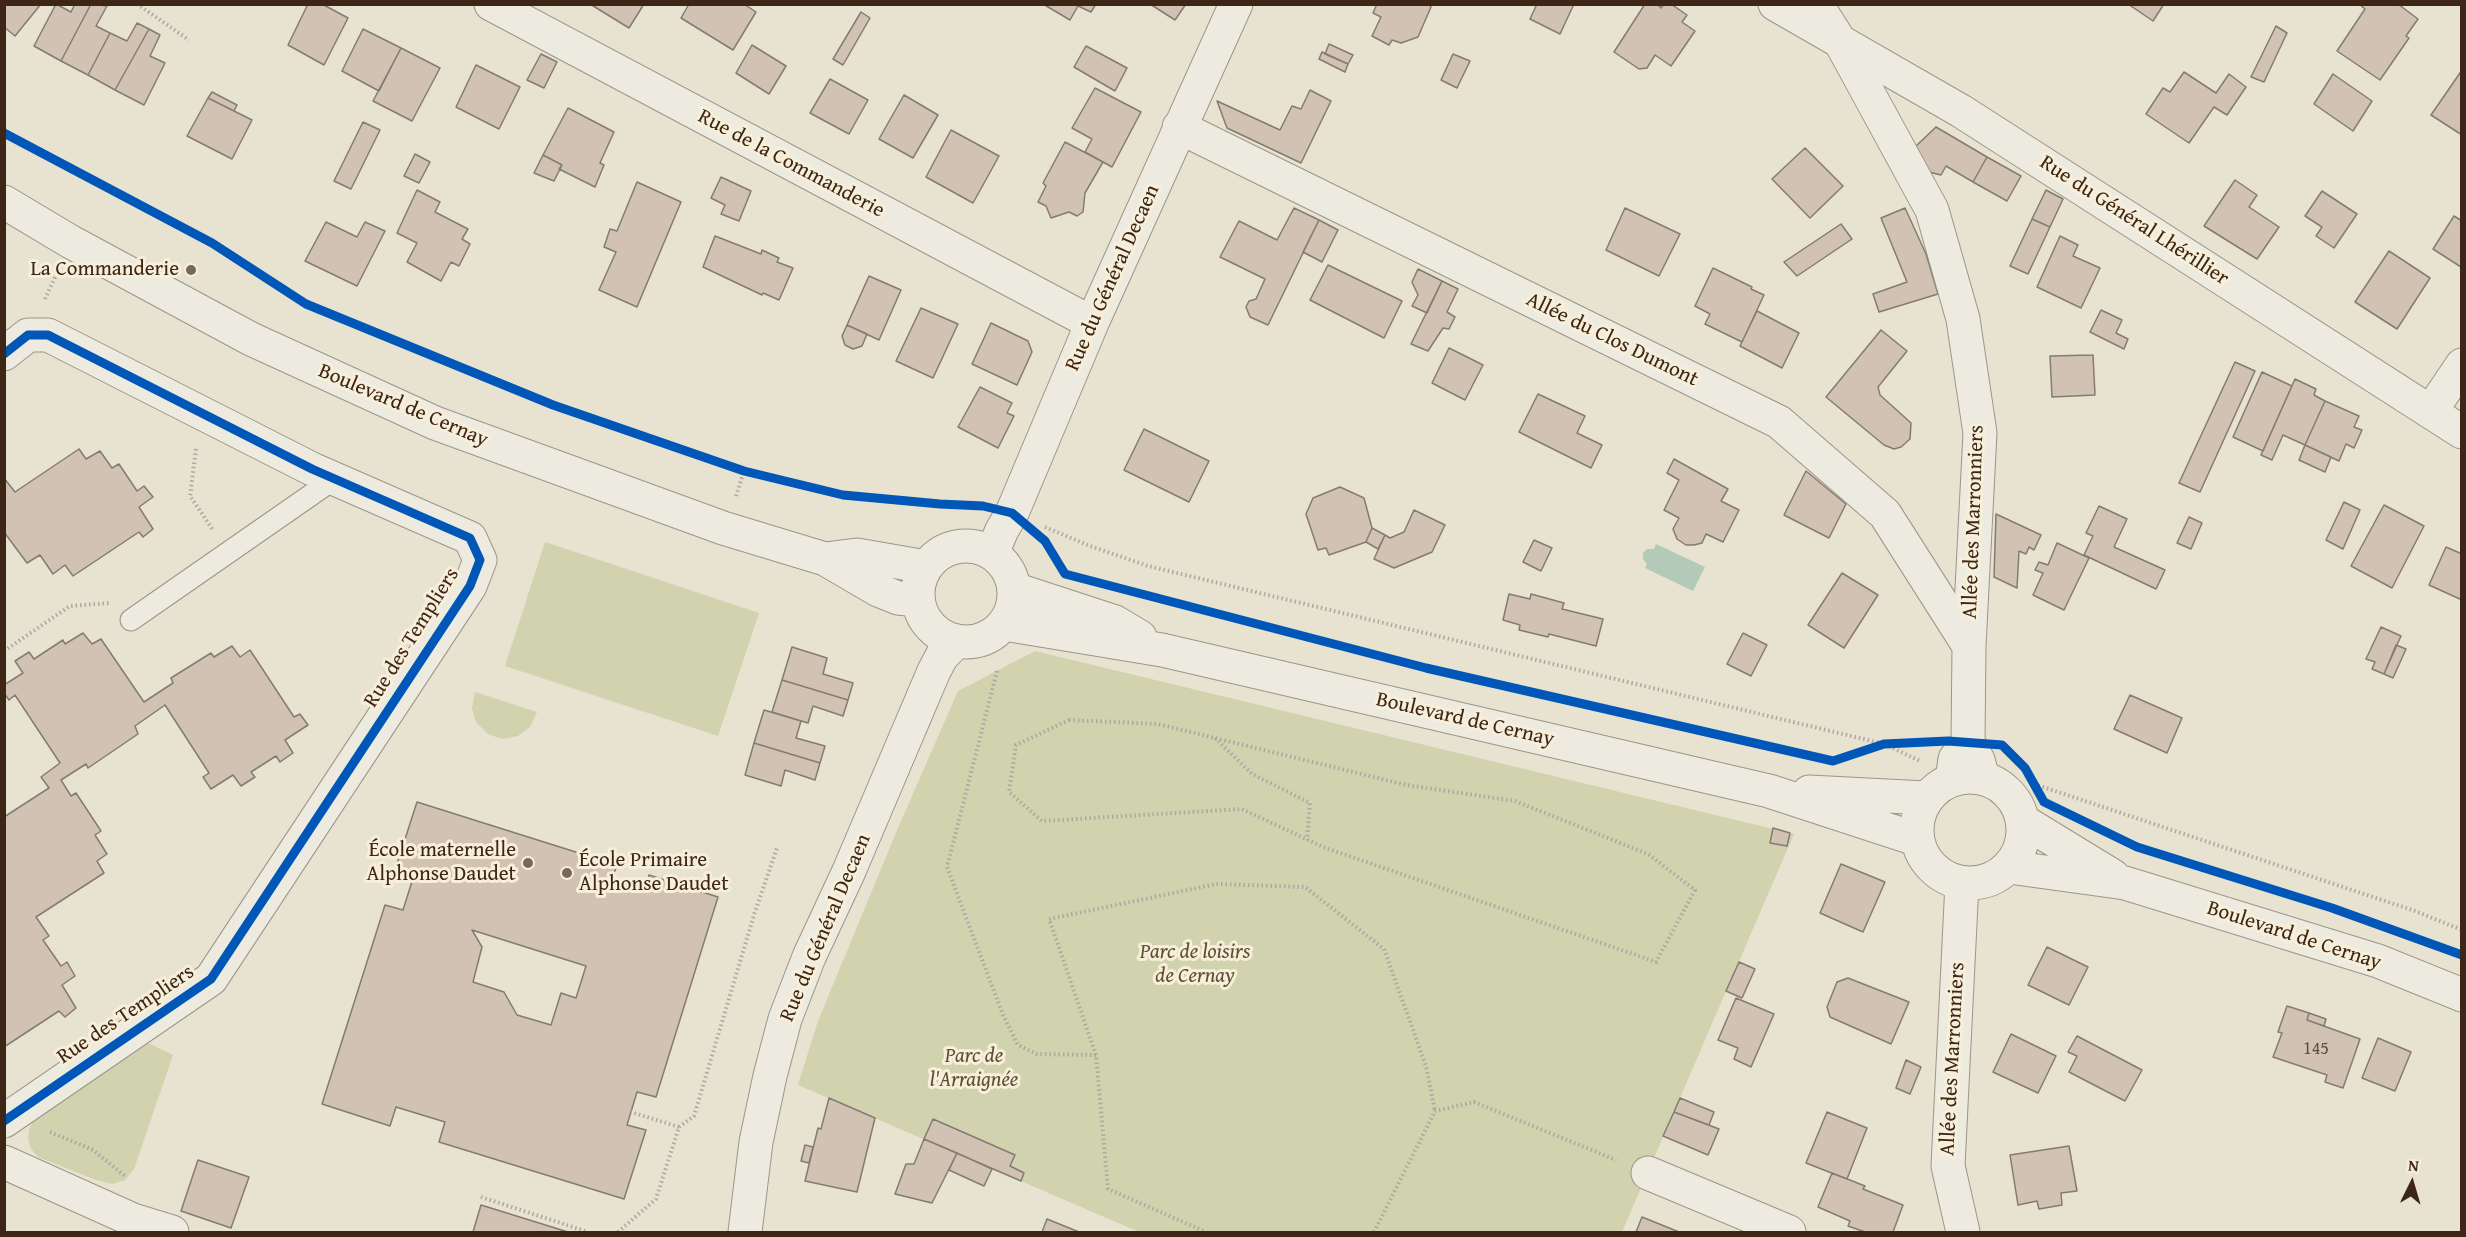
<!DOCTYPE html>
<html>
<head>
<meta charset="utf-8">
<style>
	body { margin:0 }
	#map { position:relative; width:2466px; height:1237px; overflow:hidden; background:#e8e2d0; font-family:"Gentium Book Plus",serif }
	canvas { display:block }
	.frame { position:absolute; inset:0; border:6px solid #3d2616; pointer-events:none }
	.north { position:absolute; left:2382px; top:1153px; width:60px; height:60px; -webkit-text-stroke:4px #f7efda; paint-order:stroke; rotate:5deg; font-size:16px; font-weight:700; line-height:24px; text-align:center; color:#3d2616 }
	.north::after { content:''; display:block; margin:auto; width:21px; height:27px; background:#3d2616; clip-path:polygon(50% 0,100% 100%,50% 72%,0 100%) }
</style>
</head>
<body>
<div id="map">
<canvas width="2466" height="1237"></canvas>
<div class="frame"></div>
<div class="north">N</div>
</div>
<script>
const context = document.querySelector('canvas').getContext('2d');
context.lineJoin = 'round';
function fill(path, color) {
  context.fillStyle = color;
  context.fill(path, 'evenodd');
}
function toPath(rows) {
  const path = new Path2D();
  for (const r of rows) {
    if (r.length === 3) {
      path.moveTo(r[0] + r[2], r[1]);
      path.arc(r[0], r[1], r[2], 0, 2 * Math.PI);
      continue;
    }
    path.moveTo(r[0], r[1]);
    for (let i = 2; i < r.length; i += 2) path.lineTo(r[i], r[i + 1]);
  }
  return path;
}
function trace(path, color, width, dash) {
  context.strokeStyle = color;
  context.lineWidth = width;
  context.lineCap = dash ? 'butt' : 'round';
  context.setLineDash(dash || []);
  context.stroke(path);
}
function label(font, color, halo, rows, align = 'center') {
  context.font = font + ' "Gentium Book Plus",serif';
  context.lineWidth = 6;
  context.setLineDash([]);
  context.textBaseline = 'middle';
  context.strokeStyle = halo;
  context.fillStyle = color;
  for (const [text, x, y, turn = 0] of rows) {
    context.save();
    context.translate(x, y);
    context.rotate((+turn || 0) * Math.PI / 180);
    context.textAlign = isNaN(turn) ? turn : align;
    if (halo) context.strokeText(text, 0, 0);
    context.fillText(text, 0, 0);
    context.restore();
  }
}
fill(toPath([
	[545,542,759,613,718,736,505,666],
	[1035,651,1794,834,1622,1232,1139,1232,798,1085,818,1021,898,828,958,691],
	[475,692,537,712,530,727,518,736,502,739,488,734,476,722,472,708],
	[144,1041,173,1055,134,1169,125,1180,112,1184,96,1180,38,1157,31,1149,28,1139,29,1129,34,1120]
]), '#d1d2ae');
fill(toPath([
	[1656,544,1705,567,1693,591,1645,568,1647,564,1643,559,1643,553,1647,549,1654,549]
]), '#b3cab9');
const building = toPath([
	[4,4,41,4,15,36,4,27,4,4],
	[56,4,71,12,75,4,91,4,61,61,34,46,56,4],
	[91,4,107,6,96,26,110,33,88,75,61,61,91,4],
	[308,4,322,4,348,18,324,65,288,45,308,4],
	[590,4,644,4,629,28,590,4],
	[689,4,744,4,756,12,733,50,681,18,689,4],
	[1043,4,1096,4,1091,12,1078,6,1070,20,1043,4],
	[1150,4,1186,4,1175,20,1150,4],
	[1377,4,1430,4,1431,7,1418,37,1401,43,1392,40,1389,45,1372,36,1381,17,1373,13,1377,4],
	[1537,4,1574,4,1560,34,1530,19,1537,4],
	[1645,4,1657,4,1661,8,1664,4,1671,4,1687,15,1682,22,1695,31,1671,66,1655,55,1647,68,1639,69,1614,52,1645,4],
	[2128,4,2164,4,2153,21,2128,4],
	[2359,4,2398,4,2418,19,2406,36,2409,38,2380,80,2337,51,2365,9,2359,4],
	[861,12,870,18,843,65,833,59,861,12],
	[137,23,149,29,115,90,88,75,110,33,127,41,137,23],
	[2276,26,2287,33,2264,82,2251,77,2276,26],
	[149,29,160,35,150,56,165,63,144,105,115,90,149,29],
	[363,29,401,48,379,91,342,71,363,29],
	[1329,44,1353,55,1348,64,1325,54,1329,44],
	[752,45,786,66,769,94,736,73,752,45],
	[1086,46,1127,68,1115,91,1074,67,1086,46],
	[401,48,440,68,412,121,373,101,401,48],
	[1322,52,1348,64,1345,72,1319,59,1322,52],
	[541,54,557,62,544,88,527,80,541,54],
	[1453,54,1470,61,1457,88,1441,80,1453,54],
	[476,65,520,87,499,129,456,107,476,65],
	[2462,70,2462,135,2431,115,2462,70],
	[2184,72,2216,93,2229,74,2246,87,2227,115,2214,107,2189,143,2146,114,2163,88,2170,92,2184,72],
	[2333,74,2372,101,2353,131,2314,104,2333,74],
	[830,79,868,100,849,134,810,113,830,79],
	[1095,88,1141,112,1112,167,1085,152,1092,139,1072,128,1095,88],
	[1310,90,1331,101,1301,163,1227,128,1217,101,1280,130,1292,106,1301,109,1310,90],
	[212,92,237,105,234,111,208,98,212,92],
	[904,95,938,115,913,158,879,139,904,95],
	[208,98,252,120,232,159,187,136,208,98],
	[568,108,614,132,600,163,604,165,595,187,559,169,562,165,543,155,568,108],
	[363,122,380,130,351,189,334,181,363,122],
	[1936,127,1987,157,1973,182,1946,166,1941,175,1929,172,1916,146,1936,127],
	[951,130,999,156,973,203,926,177,951,130],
	[1065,142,1103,162,1085,193,1083,212,1077,216,1069,212,1051,218,1046,206,1038,202,1046,186,1043,183,1065,142],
	[1805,148,1843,186,1810,218,1772,179,1805,148],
	[415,154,430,162,419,183,404,176,415,154],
	[543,155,562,165,554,181,534,173,543,155],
	[1987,157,2021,176,2007,201,1973,182,1987,157],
	[721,177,751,191,739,221,721,214,725,205,711,198,721,177],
	[2235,180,2257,195,2249,207,2279,227,2257,259,2204,226,2235,180],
	[637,182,681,202,637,307,599,290,616,252,604,247,610,229,617,231,637,182],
	[417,190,440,202,435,212,468,229,462,239,470,244,459,266,451,262,441,281,407,262,417,243,397,233,417,190],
	[2046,190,2063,199,2050,227,2032,219,2046,190],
	[2322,191,2357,214,2334,248,2316,236,2322,227,2305,216,2322,191],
	[1294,208,1319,220,1268,325,1250,317,1246,307,1249,301,1256,299,1265,279,1220,257,1239,221,1277,240,1294,208],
	[1625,208,1680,234,1659,276,1606,250,1625,208],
	[1905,208,1926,254,1938,294,1879,312,1873,294,1907,282,1881,218,1905,208],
	[2454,216,2462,221,2461,267,2433,249,2454,216],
	[2032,219,2050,227,2028,274,2010,266,2032,219],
	[1319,220,1338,230,1322,262,1303,252,1319,220],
	[326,222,357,237,365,222,385,231,357,286,305,261,326,222],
	[1841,224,1852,239,1797,276,1784,262,1841,224],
	[715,236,761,254,762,250,779,258,777,262,793,268,779,300,763,293,762,295,703,267,715,236],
	[2060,236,2078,245,2073,256,2100,268,2081,308,2037,287,2060,236],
	[2389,251,2430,278,2397,329,2355,302,2389,251],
	[1328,265,1402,301,1384,338,1310,300,1328,265],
	[1713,268,1752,287,1751,289,1764,295,1742,342,1705,324,1710,314,1695,306,1713,268],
	[1418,269,1442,281,1427,313,1412,306,1418,295,1412,282,1418,269],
	[869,276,901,290,879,340,847,325,869,276],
	[1442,281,1458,289,1447,312,1455,317,1449,329,1443,328,1428,351,1411,344,1442,281],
	[921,308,958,324,933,378,896,361,921,308],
	[2101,310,2122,320,2116,333,2128,339,2124,349,2090,332,2101,310],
	[1757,311,1799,333,1782,368,1740,346,1757,311],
	[991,323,1028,341,1032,352,1017,385,972,364,991,323],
	[847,325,867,334,862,346,853,349,845,345,842,336,847,325],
	[1881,330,1907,351,1878,387,1880,395,1911,423,1910,439,1901,447,1894,449,1884,445,1826,397,1881,330],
	[1449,348,1483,365,1465,400,1432,383,1449,348],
	[2093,355,2095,395,2052,397,2050,356,2093,355],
	[2235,362,2255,371,2200,492,2179,483,2235,362],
	[2262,372,2292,386,2263,451,2233,437,2262,372],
	[2295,379,2316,389,2314,395,2325,401,2305,445,2283,435,2272,460,2261,455,2295,379],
	[980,387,1012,403,1007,413,1014,416,998,448,958,427,980,387],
	[1538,394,1585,416,1577,433,1602,445,1591,468,1519,432,1538,394],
	[2325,401,2359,416,2354,427,2362,430,2354,448,2346,444,2339,461,2305,445,2325,401],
	[1144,429,1209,461,1189,502,1124,470,1144,429],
	[2305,445,2331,457,2325,472,2299,460,2305,445],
	[79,449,86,459,100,451,112,468,119,464,137,491,144,486,153,497,139,507,153,529,143,537,139,532,73,576,65,565,53,574,40,555,27,563,4,532,4,478,15,492,79,449],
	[1674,459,1728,489,1721,501,1739,510,1723,542,1706,534,1702,543,1694,545,1686,545,1677,539,1673,529,1679,518,1664,510,1679,480,1667,473,1674,459],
	[1806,471,1846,504,1829,538,1784,515,1806,471],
	[1340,487,1364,498,1372,528,1366,542,1329,555,1326,548,1318,550,1306,514,1313,498,1340,487],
	[2344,502,2360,510,2343,549,2326,540,2344,502],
	[2384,505,2424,526,2392,588,2351,566,2384,505],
	[2099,506,2127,519,2114,547,2165,570,2156,589,2084,555,2093,536,2086,533,2099,506],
	[1414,510,1445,525,1432,552,1394,568,1374,559,1385,535,1390,538,1404,532,1414,510],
	[1996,514,2041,535,2034,550,2029,547,2026,554,2019,551,2017,588,1994,577,1996,514],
	[2189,517,2202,523,2191,549,2177,543,2189,517],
	[1372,528,1385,535,1378,549,1366,542,1372,528],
	[1534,540,1552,548,1541,571,1523,562,1534,540],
	[2057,543,2089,558,2064,610,2033,595,2043,573,2035,570,2039,562,2048,565,2057,543],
	[2446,547,2462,554,2462,600,2429,585,2446,547],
	[1842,573,1878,595,1844,648,1808,625,1842,573],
	[1509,594,1530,599,1531,594,1564,603,1562,609,1603,619,1596,646,1549,634,1548,637,1519,630,1520,625,1503,620,1509,594],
	[2381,627,2401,636,2384,674,2372,669,2375,662,2366,659,2381,627],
	[83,633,92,644,101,639,144,702,173,683,171,678,211,653,214,657,232,646,240,657,250,650,294,717,300,714,308,725,285,740,293,753,280,762,276,756,251,772,255,777,241,786,233,775,211,789,203,777,209,773,165,705,135,726,138,734,88,768,86,764,61,780,71,796,76,793,101,831,95,835,107,854,97,861,104,873,36,917,49,936,43,940,61,966,67,962,75,976,62,985,76,1008,65,1017,59,1011,4,1047,4,817,49,788,41,777,60,763,15,695,9,700,4,693,4,685,23,673,15,661,29,652,34,659,63,640,65,644,83,633],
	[1743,633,1767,645,1751,676,1727,664,1743,633],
	[2396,645,2406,649,2393,678,2384,674,2396,645],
	[792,647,827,658,823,674,853,683,848,700,782,680,792,647],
	[782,680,848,700,843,716,813,706,808,723,772,712,782,680],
	[2130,695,2182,718,2167,753,2114,729,2130,695],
	[764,710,801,721,796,738,825,746,820,763,754,743,764,710],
	[754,743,820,763,815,780,785,770,781,786,745,775,754,743],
	[417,802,617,865,611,882,644,892,649,875,718,897,656,1097,637,1092,627,1125,646,1130,624,1199,439,1142,445,1122,396,1107,390,1126,322,1104,385,905,403,910,414,875,395,870,417,802],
	[472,930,586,966,576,998,561,993,551,1025,517,1015,504,992,473,982,482,947,472,930],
	[1773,828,1790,833,1787,846,1770,843,1773,828],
	[1841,864,1885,882,1863,932,1820,913,1841,864],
	[2047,947,2088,967,2069,1005,2028,985,2047,947],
	[1739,962,1755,969,1742,998,1726,991,1739,962],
	[1848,978,1909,1002,1891,1044,1830,1017,1827,1007,1837,982,1848,978],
	[1736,998,1774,1014,1751,1067,1734,1059,1738,1048,1718,1040,1736,998],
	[2287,1006,2309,1013,2307,1020,2360,1039,2343,1088,2325,1082,2327,1075,2273,1057,2282,1033,2278,1032,2287,1006],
	[2309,1013,2326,1019,2324,1026,2307,1020,2309,1013],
	[2011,1034,2056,1056,2038,1093,1993,1072,2011,1034],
	[2077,1036,2142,1070,2125,1101,2069,1072,2077,1056,2068,1052,2077,1036],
	[2378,1038,2411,1052,2395,1091,2362,1078,2378,1038],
	[1906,1060,1921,1067,1910,1094,1896,1088,1906,1060],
	[829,1098,875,1118,857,1192,805,1181,818,1128,821,1129,829,1098],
	[1680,1098,1714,1112,1709,1125,1674,1112,1680,1098],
	[1674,1112,1719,1129,1708,1155,1663,1136,1674,1112],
	[1827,1112,1867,1128,1847,1179,1806,1163,1827,1112],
	[933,1119,1015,1155,1010,1166,1024,1173,1021,1181,924,1139,933,1119],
	[924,1139,957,1153,932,1203,895,1194,906,1164,914,1164,924,1139],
	[805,1145,813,1147,809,1163,801,1161,805,1145],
	[2069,1146,2077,1191,2061,1193,2062,1205,2039,1209,2037,1201,2018,1205,2010,1155,2069,1146],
	[957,1153,992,1169,984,1186,949,1170,957,1153],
	[198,1160,249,1177,231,1228,181,1211,198,1160],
	[1832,1173,1865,1186,1863,1189,1903,1205,1893,1232,1865,1232,1848,1226,1850,1221,1818,1207,1832,1173],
	[481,1205,568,1232,473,1232,481,1205],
	[1642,1217,1679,1232,1636,1232,1642,1217],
	[1047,1219,1079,1232,1042,1232,1047,1219]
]);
fill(building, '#d1c2b3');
trace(building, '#837c71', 1.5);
const service = toPath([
	[131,620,334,479]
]);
const minor = toPath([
	[491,4,1092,323],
	[1775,4,1961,111,2462,432],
	[1816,4,1841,43,1932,210,1963,319,1980,433,1969,646,1968,742,1978,760,1983,778],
	[1179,127,1779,422,1885,514,1969,646],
	[4,354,28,335,48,335,312,469,470,538,480,560,470,586,211,979,4,1121],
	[2431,411,2462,365],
	[992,553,1002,530,1012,513,1092,323,1236,4],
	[1952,780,1955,759,1968,742],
	[1962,883,1948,1166,1963,1232],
	[4,1162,133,1220,172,1232],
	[1648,1173,1789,1232],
	[745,1232,756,1142,770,1076,785,1019,809,957,849,871,934,671,942,656,957,641]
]);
const tertiary = toPath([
	[4,202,71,242,251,339,435,423,723,528,825,559,878,590,898,598,918,600],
	[966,594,48],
	[825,559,857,555,926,567],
	[1014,589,1115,622,1140,637],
	[1004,624,1162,650,1769,791,1916,839],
	[1970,830,53],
	[1809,792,1926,798],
	[2023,821,2113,876],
	[2009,867,2125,883,2378,961,2462,995]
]);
trace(service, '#9c9589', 23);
trace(minor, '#9c9589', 35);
trace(tertiary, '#9c9589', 35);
trace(toPath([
	[137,4,189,40],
	[45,299,57,273],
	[196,449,190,496,213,530],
	[736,496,744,471],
	[1045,527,1090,546,1148,566,1884,744,1920,761],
	[4,651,70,606,110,603],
	[997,671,947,867,1003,1015,1018,1045,1037,1054,1096,1055,1108,1189,1206,1232],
	[1069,720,1158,724,1406,785,1515,801,1648,854,1695,890,1656,962,1323,847,1242,809,1042,821,1009,792,1016,745,1069,720],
	[1215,738,1252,774,1310,803,1307,840],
	[2034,784,2415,911,2462,930],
	[1096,1055,1049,919,1216,884,1305,887,1384,949,1426,1066,1435,1111],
	[679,1127,694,1116,754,915,777,848],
	[50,1132,93,1150,125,1176],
	[481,1197,588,1232],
	[618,1232,656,1199,679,1127,631,1112],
	[1374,1232,1435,1111,1474,1102,1616,1160]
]), '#aca7a0', 4, [1.5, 3]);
trace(service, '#edeae0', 21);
trace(minor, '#edeae0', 33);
trace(tertiary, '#edeae0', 33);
trace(toPath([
	[4,133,212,243,306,304,553,405,744,471,843,495,940,504,983,506,1012,513,1045,541,1065,574,1426,668,1833,761,1884,744,1948,741,2002,745,2025,768,2044,802,2137,847,2332,908,2462,955],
	[4,354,28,335,48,335,312,469,470,538,480,560,470,586,211,979,4,1121]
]), '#0057b8', 9);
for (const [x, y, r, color] of [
	[191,270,6,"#796857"],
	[528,863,6,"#796857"],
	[567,873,6,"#796857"]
]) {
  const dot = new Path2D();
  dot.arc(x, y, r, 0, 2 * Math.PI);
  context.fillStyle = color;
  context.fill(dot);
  trace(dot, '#f7efda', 2);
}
label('18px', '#624d3d', null, [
	["145",2316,1049]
]);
label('21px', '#3d2616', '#f7efda', [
	["Rue de la Commanderie",791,164,28],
	["Rue du Général Lhérillier",2134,221,33],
	["Rue du Général Decaen",1113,278,-66],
	["Allée du Clos Dumont",1612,340,26],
	["Boulevard de Cernay",403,406,23],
	["Allée des Marronniers",1974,522,-88],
	["Rue des Templiers",412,638,-58],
	["Boulevard de Cernay",1465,720,13],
	["Rue du Général Decaen",826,928,-67],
	["Boulevard de Cernay",2294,936,18],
	["Rue des Templiers",126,1015,-34],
	["Allée des Marronniers",1953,1059,-87]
]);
label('21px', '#3d2616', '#f7efda', [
	["La Commanderie",179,270],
	["École maternelle",516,851],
	["Alphonse Daudet",516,875],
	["École Primaire",579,861,"left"],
	["Alphonse Daudet",579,885,"left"]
], 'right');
label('italic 21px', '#5e4e35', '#f7efda', [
	["Parc de loisirs",1195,953],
	["de Cernay",1195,977],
	["Parc de",974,1057],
	["l'Arraignée",974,1081]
]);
</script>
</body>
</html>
